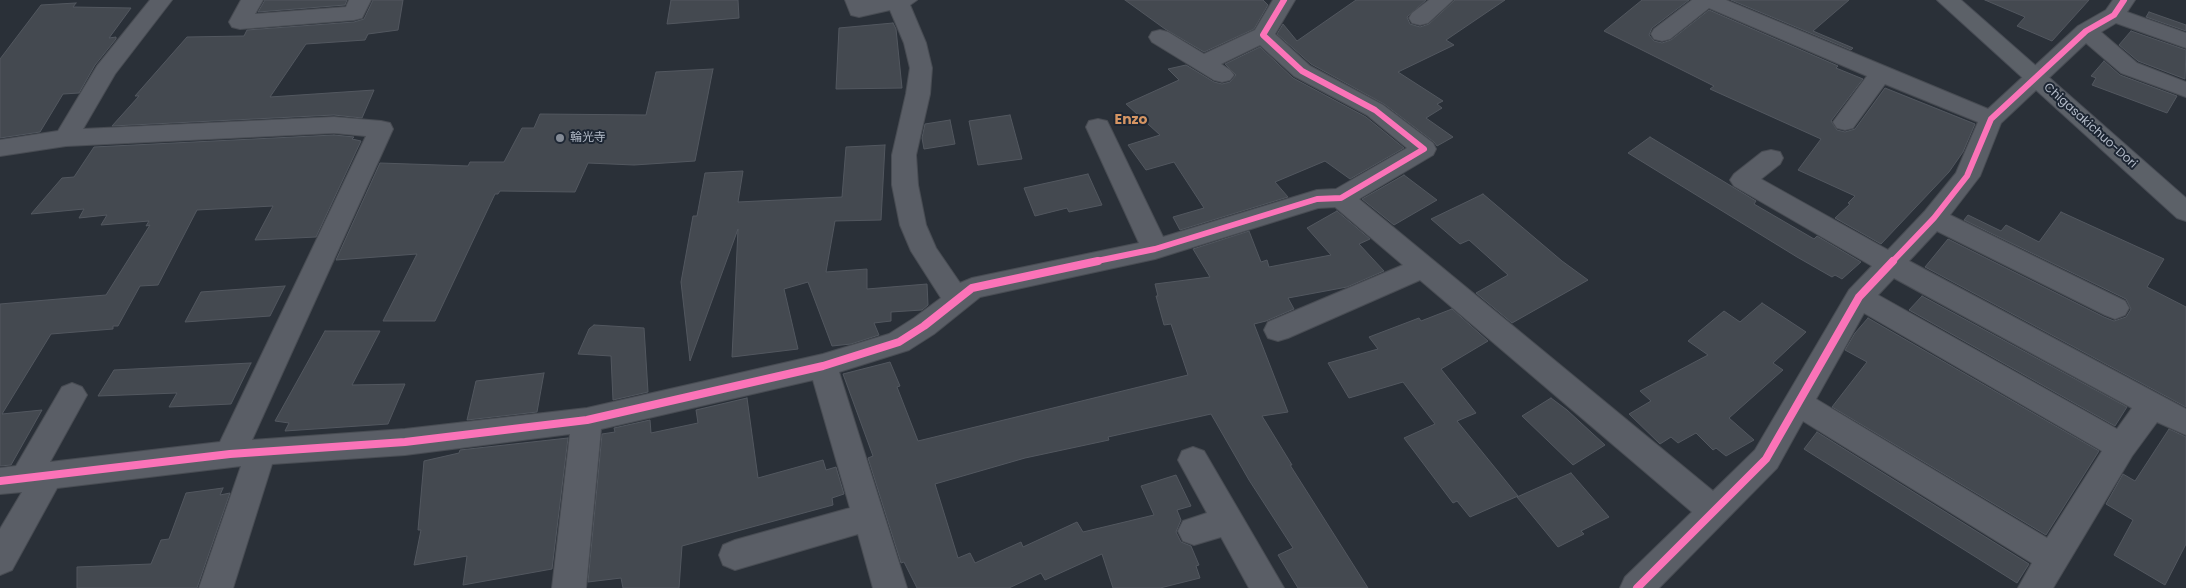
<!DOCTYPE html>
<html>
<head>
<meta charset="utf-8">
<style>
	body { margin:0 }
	canvas { display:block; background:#2a3038 }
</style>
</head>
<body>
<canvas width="2186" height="588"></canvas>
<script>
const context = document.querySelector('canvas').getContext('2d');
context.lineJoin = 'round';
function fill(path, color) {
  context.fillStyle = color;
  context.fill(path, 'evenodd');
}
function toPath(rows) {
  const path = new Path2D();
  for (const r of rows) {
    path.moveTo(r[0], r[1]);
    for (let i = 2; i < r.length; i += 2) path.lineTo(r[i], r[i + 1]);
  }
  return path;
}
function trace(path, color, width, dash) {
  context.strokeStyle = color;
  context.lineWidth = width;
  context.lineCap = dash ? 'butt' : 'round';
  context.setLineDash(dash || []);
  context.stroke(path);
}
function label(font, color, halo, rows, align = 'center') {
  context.font = font + ' Poppins,"Noto Sans JP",sans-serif';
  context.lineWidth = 4;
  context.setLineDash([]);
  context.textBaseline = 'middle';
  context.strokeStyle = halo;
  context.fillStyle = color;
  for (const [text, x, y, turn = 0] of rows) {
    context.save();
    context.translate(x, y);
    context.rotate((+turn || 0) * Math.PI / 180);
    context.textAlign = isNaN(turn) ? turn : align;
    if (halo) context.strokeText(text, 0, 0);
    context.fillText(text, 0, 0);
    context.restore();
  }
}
const building = toPath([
	[265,0,347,0,345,5,258,12,265,0],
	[373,0,403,0,398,30,368,34,365,40,306,44,270,97,374,90,362,118,334,115,112,126,139,96,135,96,187,37,244,36,247,30,354,22,364,19,373,0],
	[671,0,738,0,739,18,667,24,671,0],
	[1125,0,1263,0,1268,5,1254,29,1204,52,1165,29,1125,0],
	[1356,0,1426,0,1407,17,1410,24,1420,27,1429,24,1455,0,1505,0,1446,40,1454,45,1398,72,1443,101,1437,104,1442,108,1426,118,1453,137,1437,146,1434,142,1384,104,1311,64,1277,34,1283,24,1297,41,1356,0],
	[1642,0,1689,0,1652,28,1649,35,1654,41,1662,43,1671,40,1709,10,1838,66,1836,68,1863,79,1831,121,1837,130,1845,132,1855,129,1885,88,1975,124,1963,152,1949,172,1881,244,1835,218,1850,204,1848,203,1855,196,1798,170,1821,139,1710,89,1714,86,1604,31,1642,0],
	[1731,0,1849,0,1813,31,1853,48,1851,50,1731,0],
	[1985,0,2089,0,2052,41,2017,26,2025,17,1985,0],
	[76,3,73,7,131,8,109,38,116,37,116,39,95,65,79,93,63,94,40,132,0,138,0,59,41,5,76,3],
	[2149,12,2186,25,2186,31,2146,17,2149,12],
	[893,23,896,29,902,88,836,89,839,28,893,23],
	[2131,31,2186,50,2185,79,2138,61,2119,45,2131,31],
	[1260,47,1293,78,1366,117,1404,148,1350,179,1325,161,1275,182,1288,197,1180,230,1173,217,1204,208,1174,162,1146,170,1128,145,1160,135,1126,104,1179,80,1168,69,1186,65,1214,82,1222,84,1230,82,1236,75,1225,64,1260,47],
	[2104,61,2120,75,2177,96,2167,113,2092,85,2096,78,2091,76,2104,61],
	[713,69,695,161,634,165,588,163,575,192,500,191,498,194,495,194,435,321,383,321,417,254,336,260,380,163,468,166,470,162,504,162,522,128,534,128,540,114,646,115,656,72,713,69],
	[1010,115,1022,159,978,165,969,121,1010,115],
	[950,120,955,144,924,149,922,138,925,124,950,120],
	[334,135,354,137,352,139,361,141,316,237,255,240,273,206,197,210,158,285,140,286,118,326,113,326,113,329,51,334,2,414,42,410,11,465,0,466,0,304,106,295,150,225,146,226,149,221,101,225,107,215,79,218,84,209,31,214,62,178,74,177,94,147,334,135],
	[1650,137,1756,201,1754,204,1814,239,1817,236,1861,262,1842,279,1835,275,1832,277,1797,257,1628,153,1650,137],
	[885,145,881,220,835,221,826,272,867,269,867,289,927,284,928,305,922,310,891,312,891,321,874,323,879,335,851,344,832,346,808,282,784,289,798,349,732,357,738,229,690,361,681,282,693,216,697,216,705,173,743,171,738,202,842,197,846,147,885,145],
	[1088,174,1102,205,1069,212,1067,208,1035,216,1024,188,1088,174],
	[1404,175,1437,200,1394,225,1362,199,1404,175],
	[1483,194,1562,261,1588,280,1512,323,1476,293,1508,275,1469,240,1460,244,1431,219,1483,194],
	[1337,211,1370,239,1359,244,1384,271,1347,287,1288,298,1294,309,1266,321,1254,324,1288,412,1262,416,1292,465,1290,465,1368,588,1298,588,1278,555,1293,548,1249,480,1211,414,1108,437,1109,440,1025,458,935,484,958,558,970,553,975,563,1021,542,1023,547,1077,522,1083,532,1154,515,1141,486,1176,475,1191,506,1177,510,1181,520,1176,532,1181,542,1191,546,1199,565,1196,566,1200,578,1160,588,1113,588,1102,554,1045,580,1041,573,1009,588,917,588,904,562,901,563,868,458,873,456,843,374,890,362,900,386,897,387,918,441,1188,375,1171,324,1164,325,1156,296,1158,296,1155,284,1210,277,1193,249,1249,231,1261,262,1267,260,1269,267,1331,255,1307,228,1337,211],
	[2061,212,2164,259,2147,287,2186,307,2186,407,1925,267,1948,239,2104,317,2114,321,2126,317,2131,309,2126,299,1964,220,1968,215,2001,231,2006,225,2039,242,2061,212],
	[285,286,270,316,185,322,201,292,285,286],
	[1922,296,2127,407,2115,426,1909,310,1922,296],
	[1762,303,1806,332,1773,363,1783,370,1729,418,1754,440,1726,456,1716,448,1713,450,1696,433,1678,443,1671,437,1660,444,1629,414,1651,401,1640,391,1708,355,1688,341,1724,311,1740,322,1762,303],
	[1452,309,1488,341,1441,369,1476,413,1457,421,1518,496,1470,517,1457,501,1453,503,1404,438,1435,424,1403,382,1349,398,1328,363,1378,349,1369,337,1419,318,1421,321,1452,309],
	[1868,318,2099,451,2046,535,1832,407,1867,362,1845,350,1855,333,1868,318],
	[594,325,644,328,648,392,613,400,611,356,578,354,589,329,594,325],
	[325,331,380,331,352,385,405,384,388,424,285,431,289,423,275,421,325,331],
	[251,363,231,404,169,407,177,393,98,396,114,370,251,363],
	[544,373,537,412,467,420,476,381,544,373],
	[747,398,758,478,823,460,826,470,836,467,844,494,832,498,833,505,682,546,679,588,623,588,621,578,588,582,602,434,615,432,614,428,650,420,651,433,698,423,696,410,747,398],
	[1551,398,1567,410,1605,445,1573,465,1522,416,1551,398],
	[2169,429,2186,437,2186,544,2165,585,2114,555,2133,520,2106,504,2123,474,2135,481,2169,429],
	[1817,432,2029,564,2017,583,1804,449,1817,432],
	[568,438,552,569,463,585,467,556,414,565,421,530,418,530,424,461,459,453,460,450,568,438],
	[1571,473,1609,517,1581,531,1584,534,1558,547,1517,497,1571,473],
	[223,488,220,495,230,493,197,588,77,588,77,567,151,564,161,540,169,539,186,493,223,488]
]);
fill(building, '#444950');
trace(building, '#52575f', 1);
const minor = toPath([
	[150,0,172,0,115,74,83,129,334,117,381,121,390,123,393,129,252,440,405,429,587,408,823,354,889,334,914,318,941,298,911,251,900,225,892,185,892,155,906,94,910,68,904,43,890,10,859,17,851,15,845,0,917,0,910,5,926,43,932,68,930,94,916,155,918,185,926,225,936,248,960,283,972,278,1139,243,1086,127,1089,121,1098,119,1107,121,1110,127,1163,237,1317,190,1336,189,1407,148,1367,115,1294,76,1260,45,1221,64,1230,70,1234,75,1230,80,1222,82,1214,80,1152,42,1149,37,1152,32,1160,30,1168,32,1204,54,1255,30,1273,0,1295,0,1275,34,1310,66,1383,105,1433,143,1436,149,1433,155,1359,199,1713,491,1755,450,1849,290,1872,266,1734,186,1730,180,1734,174,1762,152,1771,150,1780,152,1783,158,1780,164,1761,179,1888,250,1925,211,1956,173,1978,122,1885,84,1853,128,1845,130,1837,128,1833,122,1867,76,1709,8,1670,39,1662,41,1654,39,1651,34,1654,29,1692,0,1726,0,1988,109,2078,26,2106,10,2113,0,2135,0,2127,12,2186,33,2186,48,2116,23,2101,32,2137,63,2186,82,2186,97,2121,73,2086,43,2001,123,1980,176,1950,215,2125,301,2129,308,2125,315,2115,319,2105,315,1937,231,1909,261,2186,409,2186,435,2157,422,2132,456,2053,588,2018,588,2032,563,1803,421,1777,468,1659,588,1620,588,1625,577,1692,512,1420,280,1288,338,1278,341,1268,338,1264,330,1268,322,1403,265,1335,207,1318,208,1155,259,980,297,934,334,909,350,839,372,907,588,873,588,858,534,735,570,723,565,719,555,723,545,735,540,850,508,813,380,601,429,586,588,552,588,570,434,405,455,272,464,233,588,199,588,241,466,57,488,12,570,0,575,0,529,22,492,0,494,0,468,16,466,62,387,72,383,82,387,87,395,50,462,220,442,366,136,334,133,66,146,0,156,0,140,58,131,97,66,150,0],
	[1894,278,2132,408,2117,429,1878,295,1894,278],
	[1864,313,2102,451,2047,538,1816,399,1864,313],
	[241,0,263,0,255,14,346,7,349,0,371,0,362,18,354,20,240,29,232,27,229,22,241,0],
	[1429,0,1453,0,1428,23,1420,25,1412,23,1409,18,1412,13,1429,0],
	[1193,447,1204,451,1284,588,1249,588,1221,537,1194,545,1183,541,1178,531,1183,521,1207,513,1178,460,1182,451,1193,447]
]);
const major = toPath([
	[1937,0,1961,0,2186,198,2186,221,2177,218,1937,0]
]);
trace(minor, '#484c53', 2);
trace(major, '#484c55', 2);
fill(minor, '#5a5e66');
fill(major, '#5c6168');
trace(toPath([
	[1092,262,1155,249,1317,199,1341,198,1424,149,1375,110,1302,71,1263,35,1284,0],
	[1892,262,1934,218,1967,176,1991,119,2086,31,2114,15,2124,0]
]), '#fb73b8', 6);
trace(toPath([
	[0,481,230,454,405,442,587,420,823,366,899,342,924,326,972,288,1098,261],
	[1637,588,1766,459,1859,297,1893,261]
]), '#fb73b8', 8);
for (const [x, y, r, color] of [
	[560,138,5,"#848b96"]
]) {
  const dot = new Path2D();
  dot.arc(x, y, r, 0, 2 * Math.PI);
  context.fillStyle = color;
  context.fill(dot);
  trace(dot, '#1d2633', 2);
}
label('12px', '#b4bcc9', '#1d2633', [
	["Chigasakichuo-Dori",2090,126,42]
]);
label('12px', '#b4bcc9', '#1d2633', [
	["輪光寺",570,138]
], 'left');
label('bold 14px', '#d59563', '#1d2633', [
	["Enzo",1131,120]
]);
</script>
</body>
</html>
